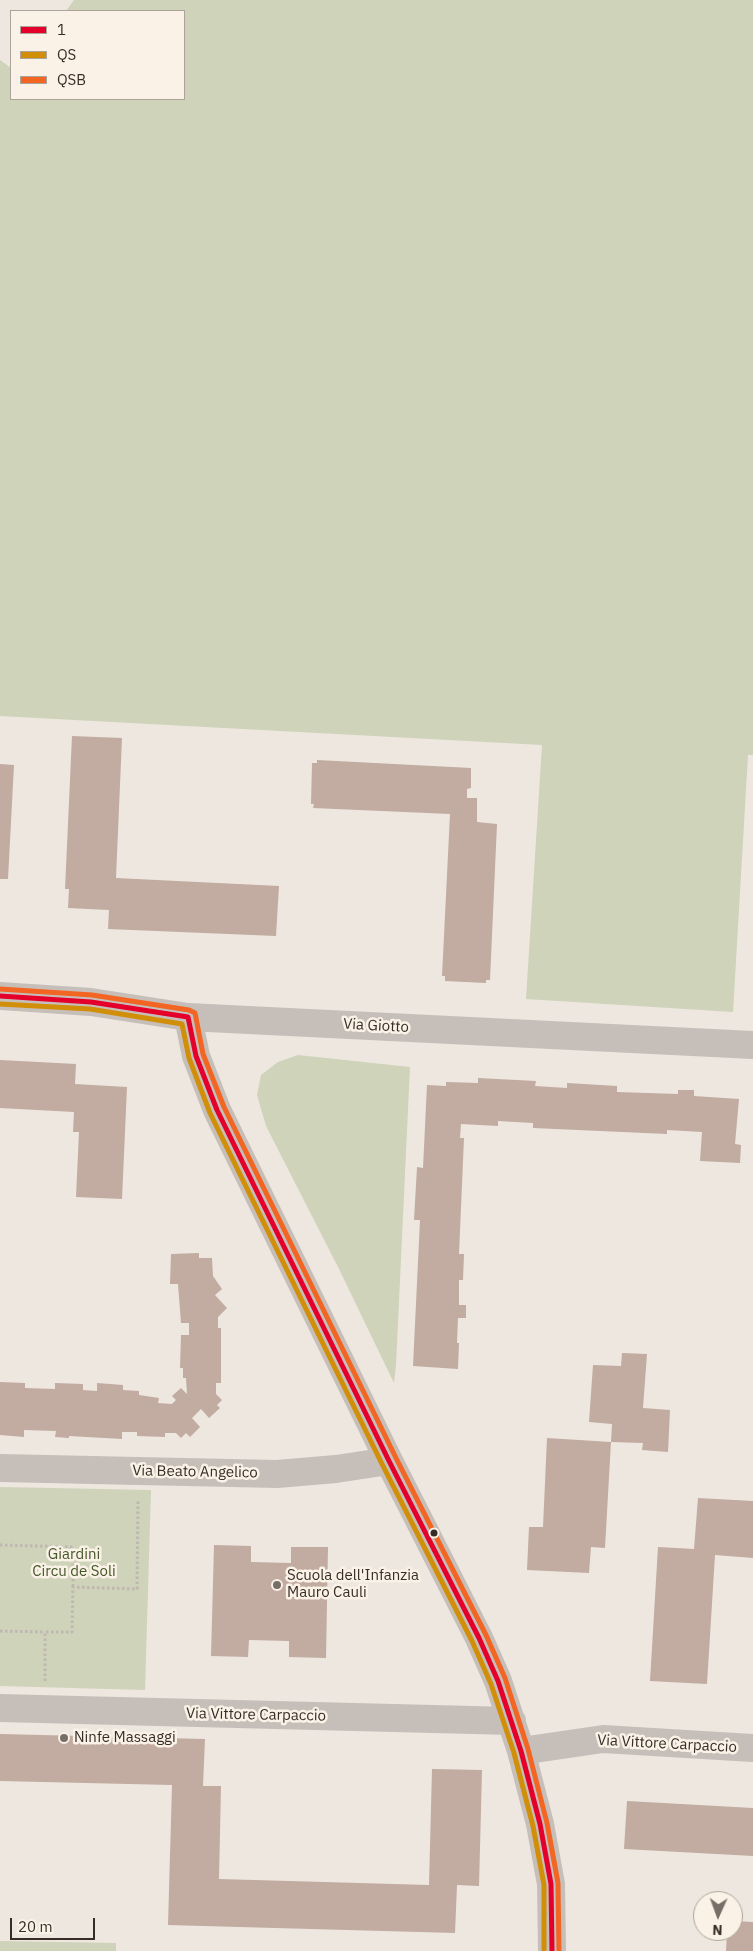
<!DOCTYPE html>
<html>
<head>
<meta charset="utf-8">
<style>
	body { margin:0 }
	#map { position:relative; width:753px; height:1951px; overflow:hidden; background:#ede7e0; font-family:"IBM Plex Sans",sans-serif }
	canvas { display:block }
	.legend { position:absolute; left:10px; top:10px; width:175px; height:90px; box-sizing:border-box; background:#faf2e7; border:1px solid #aca39a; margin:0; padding:6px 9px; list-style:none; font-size:15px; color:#372d27 }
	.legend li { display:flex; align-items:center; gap:10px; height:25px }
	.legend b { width:25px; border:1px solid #aca39a }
	.north { position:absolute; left:693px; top:1891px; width:50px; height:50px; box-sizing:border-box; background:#faf2e7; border:1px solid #aca39a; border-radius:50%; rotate:182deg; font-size:14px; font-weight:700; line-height:20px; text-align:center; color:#372d27 }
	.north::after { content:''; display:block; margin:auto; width:18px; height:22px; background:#776e68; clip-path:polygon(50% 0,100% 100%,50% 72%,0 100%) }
	.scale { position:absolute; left:10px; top:1918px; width:85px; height:22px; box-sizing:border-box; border:2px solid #372d27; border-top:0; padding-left:6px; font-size:15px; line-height:18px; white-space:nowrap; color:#372d27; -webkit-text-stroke:4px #faf2e7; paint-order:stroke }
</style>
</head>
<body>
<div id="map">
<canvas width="753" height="1951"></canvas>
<ul class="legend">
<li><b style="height:6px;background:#e4002b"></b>1</li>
<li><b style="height:6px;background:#d18e08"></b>QS</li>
<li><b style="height:6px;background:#f26522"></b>QSB</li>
</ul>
<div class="north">N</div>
<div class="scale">20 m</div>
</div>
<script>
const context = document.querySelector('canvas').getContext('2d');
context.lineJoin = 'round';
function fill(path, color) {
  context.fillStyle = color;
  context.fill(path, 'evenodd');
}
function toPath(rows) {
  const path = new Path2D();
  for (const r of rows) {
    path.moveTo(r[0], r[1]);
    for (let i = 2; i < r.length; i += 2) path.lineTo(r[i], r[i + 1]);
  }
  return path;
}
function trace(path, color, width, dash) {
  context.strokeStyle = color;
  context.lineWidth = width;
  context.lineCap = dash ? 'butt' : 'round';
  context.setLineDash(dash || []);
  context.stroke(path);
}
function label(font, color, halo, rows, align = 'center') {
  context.font = font + ' "IBM Plex Sans",sans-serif';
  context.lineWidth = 5;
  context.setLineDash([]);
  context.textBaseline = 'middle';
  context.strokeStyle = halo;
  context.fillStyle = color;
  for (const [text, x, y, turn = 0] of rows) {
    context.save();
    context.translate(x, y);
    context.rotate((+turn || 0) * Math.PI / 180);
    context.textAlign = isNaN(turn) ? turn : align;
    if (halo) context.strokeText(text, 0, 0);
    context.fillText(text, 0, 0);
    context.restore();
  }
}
fill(toPath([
	[74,0,753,0,753,755,748,755,733,1012,526,999,542,745,0,716,0,60,11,68,11,99,184,99,184,11,66,11],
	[298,1055,410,1067,396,1365,394,1383,339,1269,266,1126,257,1095,261,1075,278,1062],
	[0,1487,151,1490,145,1690,0,1686],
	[0,1941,116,1943,116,1951,0,1951]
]), '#ced3b9');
fill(toPath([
	[72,736,122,738,116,878,279,886,276,936,108,929,109,910,68,908,69,889,65,889],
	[317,760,471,768,471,788,467,789,467,798,477,798,477,822,497,824,490,980,486,980,486,983,445,981,445,976,442,976,450,814,313,808,314,804,311,804,312,763,317,763],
	[0,764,14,765,8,879,0,879],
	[0,1060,76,1064,75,1084,127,1087,122,1199,76,1197,79,1132,73,1132,74,1112,0,1108],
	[478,1078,536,1081,535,1086,567,1088,567,1083,617,1086,617,1092,678,1094,678,1090,694,1090,694,1096,739,1099,735,1144,741,1145,740,1163,700,1161,702,1132,667,1130,667,1134,533,1128,533,1123,498,1121,498,1126,461,1124,460,1138,464,1138,459,1254,464,1254,463,1280,459,1280,459,1305,466,1305,466,1318,458,1318,457,1343,459,1343,458,1369,413,1366,420,1220,414,1220,417,1167,423,1168,427,1085,446,1086,446,1082,478,1083],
	[199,1253,199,1258,212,1258,213,1276,222,1289,215,1295,227,1308,218,1317,218,1328,221,1328,221,1383,216,1383,216,1394,222,1400,217,1405,220,1408,209,1418,201,1409,192,1418,200,1427,190,1437,186,1433,181,1438,176,1433,165,1433,165,1437,137,1436,137,1432,122,1432,122,1439,69,1436,69,1438,55,1437,56,1431,24,1430,24,1437,0,1435,0,1382,25,1383,25,1388,55,1389,55,1383,83,1384,83,1390,97,1391,97,1383,123,1385,123,1390,139,1391,139,1395,159,1398,158,1403,172,1404,176,1400,172,1396,181,1388,187,1394,186,1378,183,1378,183,1368,180,1368,181,1335,189,1335,189,1323,181,1323,178,1284,170,1284,171,1254],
	[622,1353,647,1354,643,1408,670,1410,668,1452,642,1450,643,1443,611,1442,612,1424,589,1422,593,1365,621,1366],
	[547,1438,611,1442,605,1548,591,1547,589,1573,527,1570,529,1527,543,1527],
	[698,1498,753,1501,753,1558,715,1555,707,1684,650,1681,658,1547,694,1549],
	[214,1545,251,1546,251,1562,291,1563,291,1547,328,1547,326,1658,289,1657,289,1641,249,1640,248,1657,211,1656],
	[0,1734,205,1739,203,1786,221,1786,219,1879,429,1885,432,1769,482,1770,479,1886,457,1885,455,1933,168,1925,172,1785,0,1781],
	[627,1801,753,1808,753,1856,624,1849],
	[733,1921,753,1922,753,1951,726,1951,727,1931,733,1931]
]), '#c2aba0');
trace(toPath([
	[0,1545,73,1547,73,1587],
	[0,1631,45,1632],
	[45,1681,45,1632,72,1632,73,1587,137,1589,138,1499]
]), '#bfb8b2', 3, [2.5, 2.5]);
trace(toPath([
	[0,996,91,1002,188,1017,753,1045],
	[188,1017,196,1056,217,1110,389,1461,479,1638,498,1681,521,1751,540,1824,551,1884,552,1951],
	[0,1468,277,1474,336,1469,389,1461],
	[0,1708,512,1721],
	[521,1751,603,1739,753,1748]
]), '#c6bfb9', 28);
trace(toPath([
	[0,996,91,1002,188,1017,196,1056,217,1110,389,1461,479,1638,498,1681,521,1751,540,1824,551,1884,552,1951]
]), '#e4002b', 5);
trace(toPath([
	[0,1004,90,1009,182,1024,189,1058,210,1113,382,1464,472,1641,491,1684,514,1753,533,1826,544,1885,544,1951]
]), '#d18e08', 5);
trace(toPath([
	[0,989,92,995,189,1010,195,1013,203,1054,224,1107,396,1458,486,1635,505,1678,528,1749,547,1823,558,1883,559,1951]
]), '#f26522', 5);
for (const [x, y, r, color] of [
	[434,1533,4.5,"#372d27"],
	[277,1585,5,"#776e68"],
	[64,1738,5,"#776e68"]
]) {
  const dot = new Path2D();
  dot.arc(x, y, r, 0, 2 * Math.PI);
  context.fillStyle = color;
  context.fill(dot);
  trace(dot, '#faf2e7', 2);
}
label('15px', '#372d27', '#faf2e7', [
	["Via Giotto",376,1026,3],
	["Via Beato Angelico",195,1472,1],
	["Via Vittore Carpaccio",256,1715,1],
	["Via Vittore Carpaccio",667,1744,3]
]);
label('15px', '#455729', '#faf2e7', [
	["Giardini",74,1555],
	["Circu de Soli",74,1572]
]);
label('15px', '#372d27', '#faf2e7', [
	["Scuola dell'Infanzia",287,1576],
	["Mauro Cauli",287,1593],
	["Ninfe Massaggi",74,1738]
], 'left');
</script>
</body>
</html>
